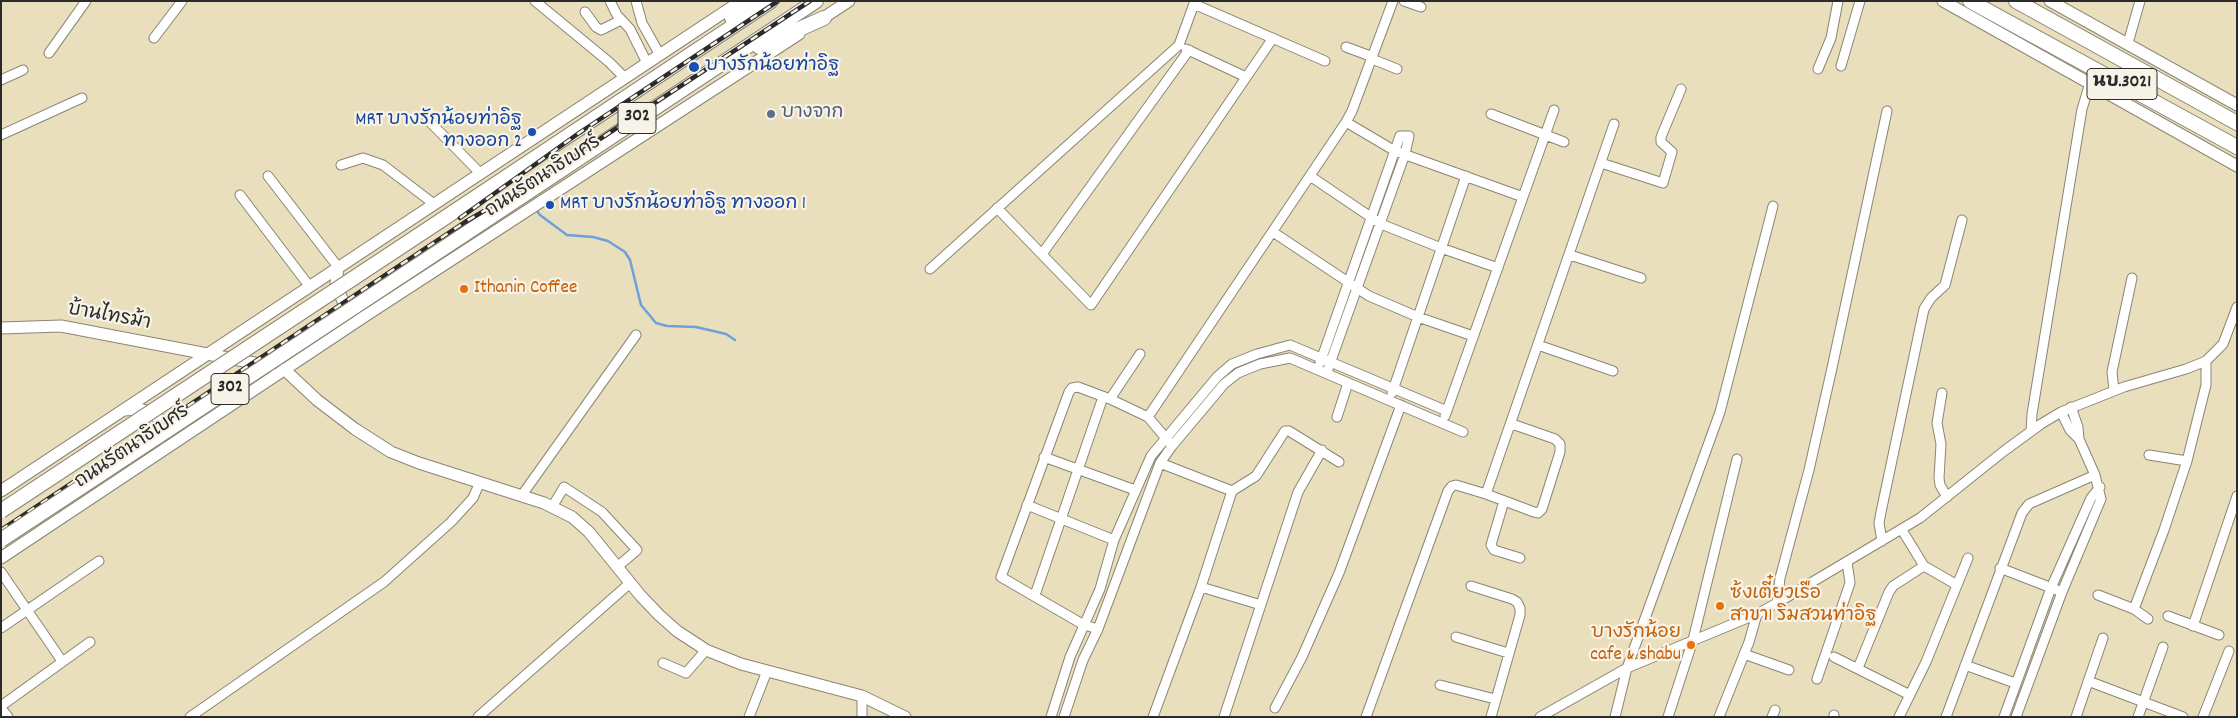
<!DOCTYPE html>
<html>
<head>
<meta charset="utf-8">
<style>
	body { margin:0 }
	#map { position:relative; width:2238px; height:718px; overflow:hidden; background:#eadfbc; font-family:Dekko,sans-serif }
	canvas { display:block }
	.frame { position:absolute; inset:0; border:2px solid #2b2b2b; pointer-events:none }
</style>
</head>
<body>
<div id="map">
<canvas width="2238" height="718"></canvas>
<div class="frame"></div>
</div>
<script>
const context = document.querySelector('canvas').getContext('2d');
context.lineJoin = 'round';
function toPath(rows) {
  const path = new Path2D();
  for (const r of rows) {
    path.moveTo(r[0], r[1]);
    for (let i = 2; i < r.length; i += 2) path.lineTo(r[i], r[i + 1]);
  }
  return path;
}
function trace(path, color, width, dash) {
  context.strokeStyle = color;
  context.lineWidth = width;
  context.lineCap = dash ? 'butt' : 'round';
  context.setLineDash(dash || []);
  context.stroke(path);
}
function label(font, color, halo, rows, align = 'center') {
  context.font = font + ' Dekko,"Playpen Sans Thai",sans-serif';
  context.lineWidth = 4.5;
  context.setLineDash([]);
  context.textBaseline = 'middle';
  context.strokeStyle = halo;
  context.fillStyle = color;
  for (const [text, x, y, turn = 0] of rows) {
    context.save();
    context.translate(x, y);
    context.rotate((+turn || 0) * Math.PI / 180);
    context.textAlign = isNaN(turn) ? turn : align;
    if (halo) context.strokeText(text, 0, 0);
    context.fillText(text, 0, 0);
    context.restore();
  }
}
trace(toPath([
	[536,210,540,215,567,235,593,237,608,241,625,252,630,260,641,305,656,323,667,326,696,327,726,334,735,340]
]), '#6da1d9', 2.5);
const street = toPath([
	[535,1,609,62,625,78],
	[610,1,617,15,630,29,647,63],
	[636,1,642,23,660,55],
	[1404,1,1421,7],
	[1194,4,1325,61],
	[585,12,596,27,601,30,621,20],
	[154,38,182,1],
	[2128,43,2140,1],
	[1346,47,1373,57],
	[1186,49,1246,77],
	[49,53,86,1],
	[1372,59,1397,69],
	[1841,66,1860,1],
	[1818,69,1831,38,1838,1],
	[1,80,23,70],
	[1491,114,1564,142],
	[427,119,480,173],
	[1346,122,1395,151,1523,197],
	[1,135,82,98],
	[1601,163,1663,183,1672,152,1661,142,1661,137,1681,89],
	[341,165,363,158,383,165,434,204],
	[268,176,338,267],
	[1310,176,1381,224,1441,248,1498,268],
	[240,195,310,287],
	[997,208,1091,305,1273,38],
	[1273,232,1369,296,1418,317,1473,336],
	[1042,254,1189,50],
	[1570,255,1641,278],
	[930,269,1179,45,1195,1],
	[1538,345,1613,371],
	[1320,363,1400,136,1409,136,1405,154,1328,369],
	[2114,390,2112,372,2132,278],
	[1392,393,1466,176],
	[1942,393,1937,423,1941,444,1939,478,1940,485,1947,497],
	[1110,399,1140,354],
	[2061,412,2070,430,2079,439],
	[1445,416,1554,110],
	[1148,417,1346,122,1352,111,1393,1],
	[1337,417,1348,383],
	[2031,431,2032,414,2082,109,2090,83],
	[2149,455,2187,461],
	[1044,457,1135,490],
	[1160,463,1232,491],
	[1486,494,1534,512,1538,513,1542,509,1560,452,1560,444,1555,439,1512,424],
	[522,495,636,335],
	[1504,501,1491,545,1494,550,1520,558],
	[1027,505,1114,540],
	[552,507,564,487,602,512,637,550,617,567],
	[1902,530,1924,566,1957,585],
	[1882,541,1879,523,1881,512,1924,309,1931,298,1945,285,1962,220],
	[2000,568,2057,590],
	[1,572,62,661],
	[1471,586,1512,599,1517,602,1520,608,1520,615,1491,717],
	[1201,587,1261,605],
	[1035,595,1103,397],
	[2098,595,2134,609],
	[1777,603,1780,578,1809,470,1832,368,1887,111],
	[2168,616,2219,635],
	[2148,619,2134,609,2164,530,2187,461,2206,385,2206,361],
	[2193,626,2237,496],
	[1,628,99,561],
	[1098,629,1084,625,1001,577,1069,392,1072,388,1078,387,1110,399,1148,417,1169,442],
	[1456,637,1508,653],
	[1744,654,1789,670],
	[1834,657,1910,695],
	[663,663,686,673,706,650],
	[1965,665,2015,683],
	[1858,668,1889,592,1893,586,1924,566],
	[1817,679,1850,583,1847,562],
	[2088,681,2183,717],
	[1440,685,1495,699],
	[862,696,862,717],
	[1,706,90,642],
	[1,708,8,717],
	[1275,708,1302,657,1339,573,1401,405],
	[190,717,384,582,451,522,473,498,480,482],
	[478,717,630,583],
	[749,717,767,671],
	[1051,717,1070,657,1100,589,1114,540,1151,456,1217,377,1232,364,1257,354,1290,345,1447,411],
	[1064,717,1083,660,1098,629,1160,463,1172,446,1224,384,1238,373,1260,364,1290,358,1463,432],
	[1153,717,1201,587,1232,491,1256,476,1285,431,1289,431,1339,462],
	[1224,717,1298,492,1322,450],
	[1366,717,1448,491,1452,486,1456,485,1486,494,1614,124],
	[1540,717,1627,668,1757,614,1777,603,1920,518,2004,451,2041,424,2061,412,2124,387,2186,369,2206,361,2223,344,2237,307],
	[1615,717,1627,668,1720,412,1773,206],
	[1668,717,1693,640,1737,459],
	[1719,717,1749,642,1757,614],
	[1772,717,1775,710],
	[1834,717,1834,715],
	[1899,717,1926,662,1968,558],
	[1946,717,2022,513,2029,504,2095,475],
	[2004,717,2051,588,2091,498,2100,487],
	[2016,717,2062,592,2101,499,2095,475,2079,439,2078,427,2071,407],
	[2076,717,2103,638],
	[2138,717,2163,647],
	[2203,717,2229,651]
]);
const secondary = toPath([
	[1943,1,2237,166],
	[2050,1,2237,105],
	[817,22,849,1],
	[338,267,336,284,344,304,358,313],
	[1,328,61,326,270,366],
	[284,369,317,400,355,429,391,452,419,463,544,503,572,517,589,532,640,595,659,615,677,631,706,650,741,664,862,696,905,717],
	[124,410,139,409,152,412,158,418,162,428,159,439],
	[1,491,741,1],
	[1,558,368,314,799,34]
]);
const primary = toPath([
	[1970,1,2237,147],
	[2016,1,2237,123],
	[732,18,753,1],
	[759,47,824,18],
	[440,221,771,1],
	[459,238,816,1]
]);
trace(street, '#8a8574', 11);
trace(secondary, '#8a8574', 13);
trace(primary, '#8a8574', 16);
trace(street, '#fff', 9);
trace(secondary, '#fff', 11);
trace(primary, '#fff', 14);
const rail = toPath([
	[460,218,579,133,778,1],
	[1,530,465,222,539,179,810,1]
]);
trace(rail, '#2b2b2b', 4.5);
trace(rail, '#f7f3e8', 2.5, [8]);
const primaryBridge = toPath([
	[1,511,440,221],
	[1,540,459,238]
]);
trace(primaryBridge, '#8a8574', 16, []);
trace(primaryBridge, '#fff', 14);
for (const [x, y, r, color] of [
	[694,67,6,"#1a4fb4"],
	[771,114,5,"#5c6f8a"],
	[532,132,5,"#1a4fb4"],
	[550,205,5,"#1a4fb4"],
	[464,289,5,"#e8710a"],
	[1720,606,5,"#e8710a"],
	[1691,645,5,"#e8710a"]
]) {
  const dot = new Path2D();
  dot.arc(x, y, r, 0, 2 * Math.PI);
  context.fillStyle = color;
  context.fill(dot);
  trace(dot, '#f7f3e8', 2);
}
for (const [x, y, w] of [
	[2122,84,70],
	[637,118,38],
	[230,389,38]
]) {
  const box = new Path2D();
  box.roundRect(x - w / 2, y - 15.5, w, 31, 4);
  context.fillStyle = '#f7f3e8';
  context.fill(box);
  trace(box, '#2b2b2b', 1);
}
label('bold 18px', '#2b2b2b', null, [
	["นบ.3021",2122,84],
	["302",637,118],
	["302",230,389]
]);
label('19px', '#164399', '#f7f3e8', [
	["บางรักน้อยท่าอิฐ",705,67],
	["MRT บางรักน้อยท่าอิฐ",522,121,"right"],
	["ทางออก 2",522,143,"right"],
	["MRT บางรักน้อยท่าอิฐ ทางออก 1",560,205]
], 'left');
label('19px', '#4e5e75', '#f7f3e8', [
	["บางจาก",781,114]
], 'left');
label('19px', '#2b2b2b', '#f7f3e8', [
	["ถนนรัตนาธิเบศร์",544,178,-33],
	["บ้านไทรม้า",109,318,10],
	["ถนนรัตนาธิเบศร์",133,448,-34]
]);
label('19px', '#c56008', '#f7f3e8', [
	["Ithanin Coffee",474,289],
	["ซ้งเตี๋ยวเรือ",1730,595],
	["สาขา1 ริมสวนท่าอิฐ",1730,617],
	["บางรักน้อย",1681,634,"right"],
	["cafe & shabu",1681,656,"right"]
], 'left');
</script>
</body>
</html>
